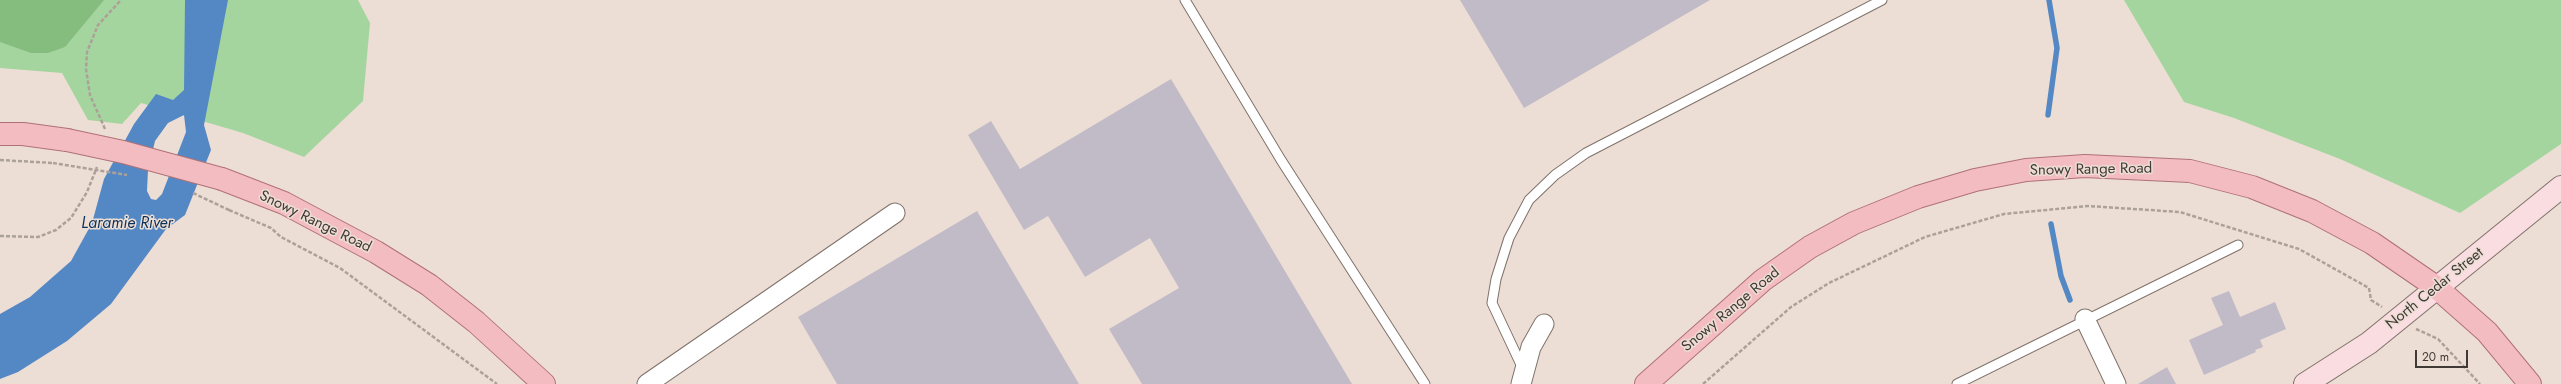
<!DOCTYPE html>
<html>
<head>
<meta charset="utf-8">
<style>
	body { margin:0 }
	#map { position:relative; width:2561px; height:384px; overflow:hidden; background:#edded5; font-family:Jost,sans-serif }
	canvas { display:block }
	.scale { position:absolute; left:2415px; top:350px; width:53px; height:18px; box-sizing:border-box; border:2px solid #403a36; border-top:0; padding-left:5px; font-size:12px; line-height:14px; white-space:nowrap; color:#403a36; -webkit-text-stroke:3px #edded5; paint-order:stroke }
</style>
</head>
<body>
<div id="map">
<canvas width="2561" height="384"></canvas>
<div class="scale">20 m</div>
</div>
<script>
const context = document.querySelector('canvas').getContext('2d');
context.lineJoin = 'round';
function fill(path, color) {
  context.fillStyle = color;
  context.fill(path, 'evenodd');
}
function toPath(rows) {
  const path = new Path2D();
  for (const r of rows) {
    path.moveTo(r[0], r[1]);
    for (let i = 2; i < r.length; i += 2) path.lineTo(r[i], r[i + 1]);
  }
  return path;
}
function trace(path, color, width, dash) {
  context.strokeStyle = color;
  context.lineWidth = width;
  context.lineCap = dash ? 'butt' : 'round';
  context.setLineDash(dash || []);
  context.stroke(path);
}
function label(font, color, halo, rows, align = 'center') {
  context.font = font + ' Jost,sans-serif';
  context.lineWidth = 3;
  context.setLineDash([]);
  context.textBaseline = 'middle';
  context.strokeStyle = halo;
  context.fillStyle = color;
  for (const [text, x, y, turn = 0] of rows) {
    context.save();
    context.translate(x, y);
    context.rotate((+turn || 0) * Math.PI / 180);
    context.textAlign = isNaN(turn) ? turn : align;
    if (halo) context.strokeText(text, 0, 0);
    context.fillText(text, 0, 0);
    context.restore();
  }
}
fill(toPath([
	[0,0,358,0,370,23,363,101,304,157,243,133,141,103,122,124,88,120,62,73,0,68],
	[2124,0,2561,0,2561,144,2460,213,2340,159,2234,118,2184,102]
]), '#a5d59f');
fill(toPath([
	[0,0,104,0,65,47,48,53,31,53,0,42]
]), '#84bd7d');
fill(toPath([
	[185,0,228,0,204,125,211,150,185,215,166,229,111,304,67,341,18,372,0,379,0,314,30,297,71,261,92,223,104,179,134,124,156,94,173,100,184,90],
	[184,115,186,132,162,194,156,200,151,199,147,191,148,170,155,141,168,123]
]), '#5488c5');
trace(toPath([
	[2048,115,2057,48,2049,0],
	[2051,224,2061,276,2070,300]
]), '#5488c5', 5.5);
fill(toPath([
	[1460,0,1710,0,1524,108],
	[1171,79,1352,384,1142,384,1109,329,1179,288,1150,238,1085,277,1048,216,1024,230,968,135,991,121,1020,169],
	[977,211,1079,384,837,384,798,317],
	[2229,291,2240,317,2275,302,2286,329,2260,340,2263,347,2255,350,2256,352,2204,375,2189,340,2223,325,2211,298],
	[2167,367,2176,384,2138,384]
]), '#c1bbc8');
const lane = toPath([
	[1185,0,1281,160,1425,384],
	[1523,369,1492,303,1496,279,1509,238,1529,200,1555,175,1586,153,1882,0],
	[1957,384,2238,245]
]);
const street = toPath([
	[2085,319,2116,384],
	[647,384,895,213],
	[1521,384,1531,347,1544,324]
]);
const secondary = toPath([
	[2305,384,2369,343,2561,187]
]);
const primary = toPath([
	[0,134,23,134,67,140],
	[222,179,284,203,376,252,429,285,476,322,544,384],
	[1646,384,1763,280,1810,247,1854,223,1918,197,1975,180,2026,170,2085,166,2190,171,2252,187,2312,211,2372,243,2436,287,2487,332,2530,384]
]);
trace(lane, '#7f726a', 11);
trace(street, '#7f726a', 21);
trace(secondary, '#7f726a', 24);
trace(primary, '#af7176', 24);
trace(toPath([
	[105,129,90,95,86,69,87,52,98,25,121,0],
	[0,160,53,163],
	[229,210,271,228,281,237,340,268,497,384],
	[0,236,38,237,56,230,71,218,87,192,97,167],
	[2416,329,2438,339,2480,384],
	[1703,384,1791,307,1829,283,1925,237,2004,214,2088,206,2180,212,2299,249,2369,288,2371,300,2382,307]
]), '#aca199', 2.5, [4, 2]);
trace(lane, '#fff', 9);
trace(street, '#fff', 19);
trace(secondary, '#f9dde0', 22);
trace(primary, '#f3bcc1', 22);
const primaryBridge = toPath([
	[67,140,123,152,222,179]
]);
trace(primaryBridge, '#af7176', 24, []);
trace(toPath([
	[53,163,127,175],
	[193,193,229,210]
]), '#aca199', 2.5, [4, 2]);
trace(primaryBridge, '#f3bcc1', 22);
label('15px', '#403a36', '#edded5', [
	["Snowy Range Road",2091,170,-1],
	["Snowy Range Road",315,222,26],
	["North Cedar Street",2435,289,-39],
	["Snowy Range Road",1731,310,-40]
]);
label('italic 16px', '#0d325a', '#edded5', [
	["Laramie River",127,224]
]);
</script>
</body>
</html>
